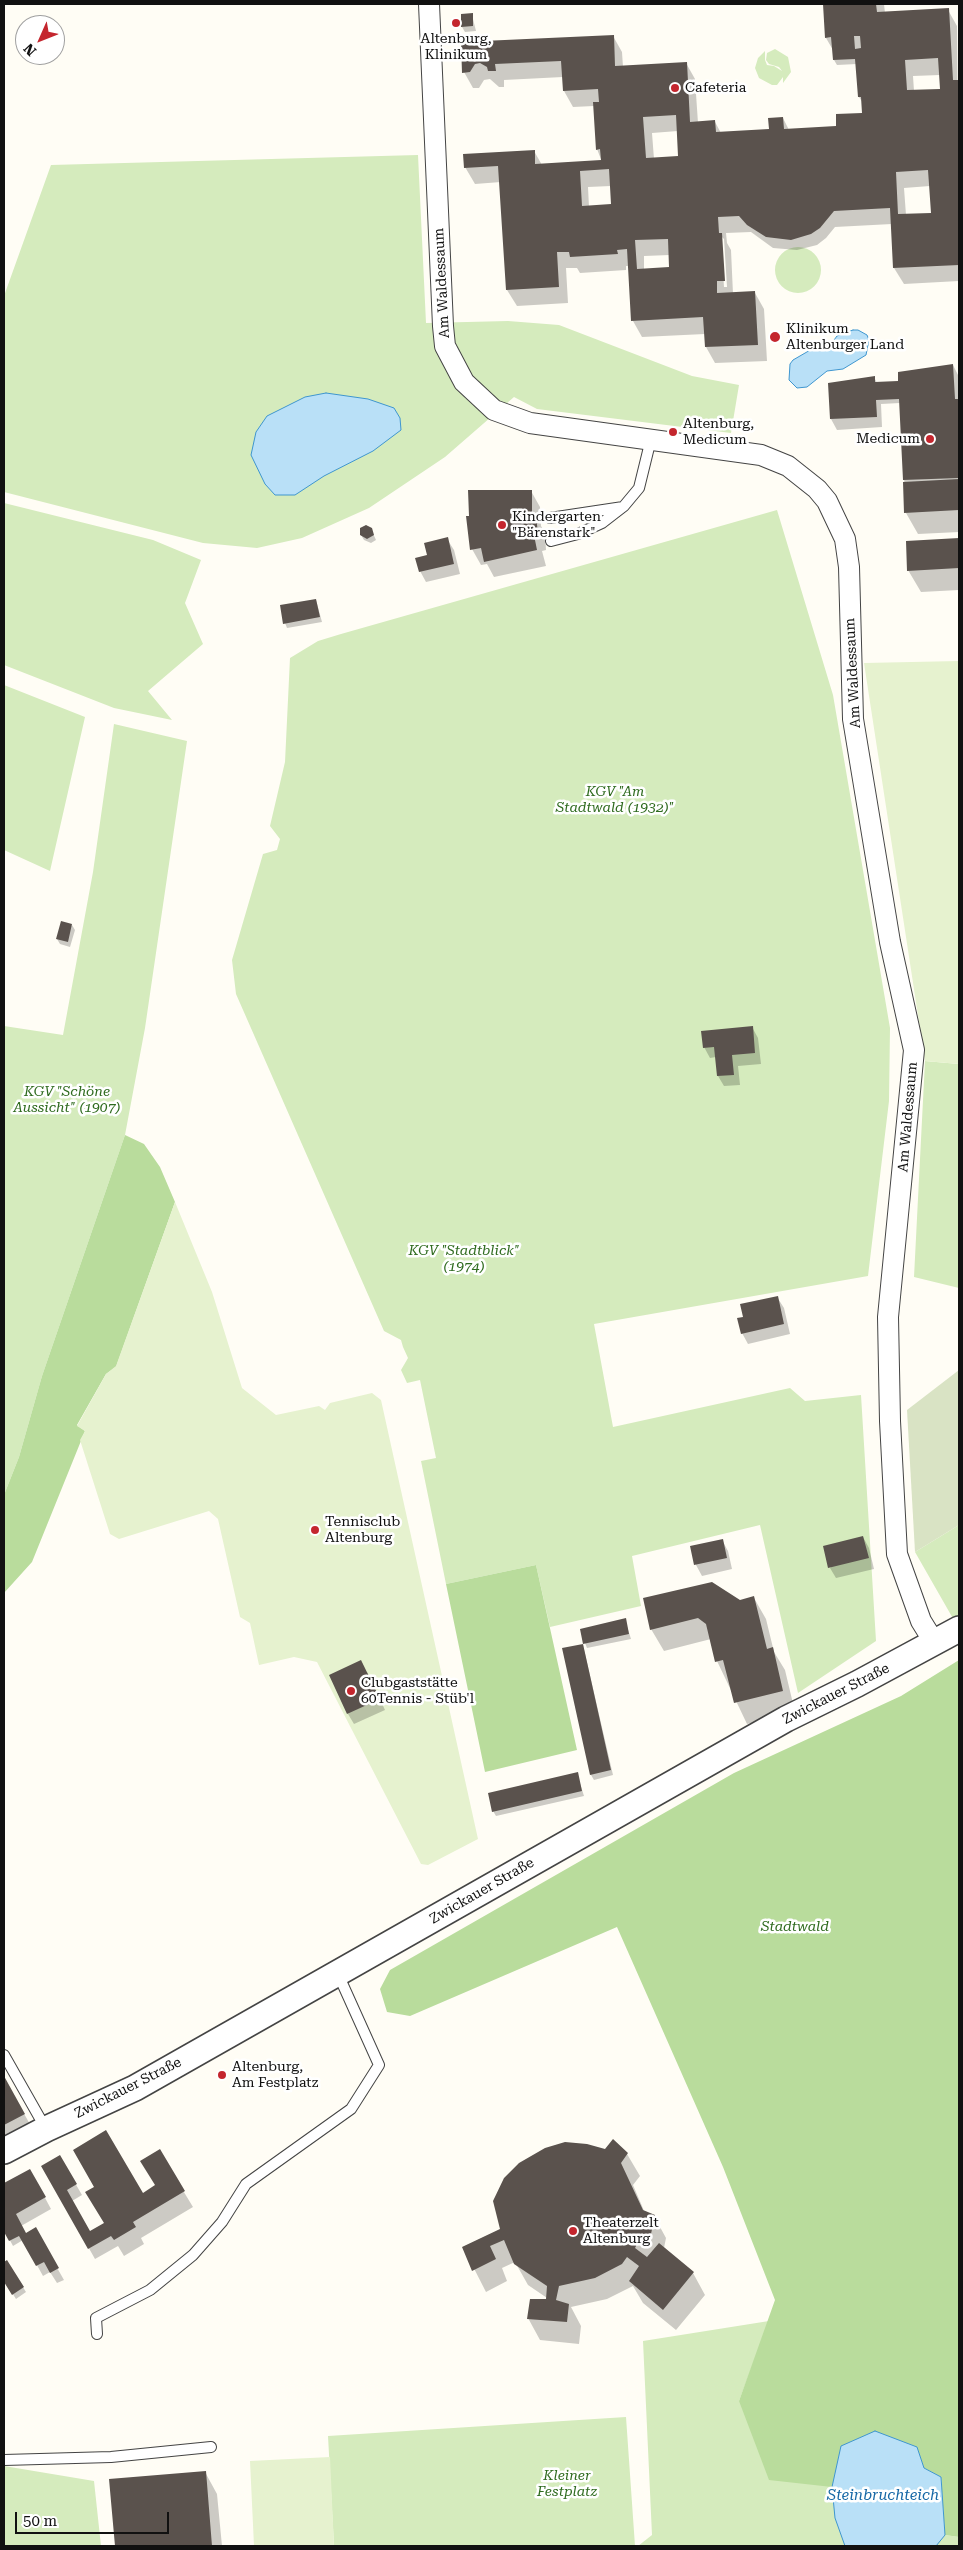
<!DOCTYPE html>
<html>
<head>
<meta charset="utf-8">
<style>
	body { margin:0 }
	#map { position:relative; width:963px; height:2550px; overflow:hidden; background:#fffdf5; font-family:"Roboto Serif",serif }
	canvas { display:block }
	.frame { position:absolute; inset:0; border:5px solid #111; pointer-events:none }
	.north { position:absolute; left:15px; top:15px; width:50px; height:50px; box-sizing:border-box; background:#fff; border:1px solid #a0a0a0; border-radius:50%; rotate:226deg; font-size:14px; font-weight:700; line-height:20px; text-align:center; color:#111 }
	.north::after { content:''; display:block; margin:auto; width:18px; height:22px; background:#c4262e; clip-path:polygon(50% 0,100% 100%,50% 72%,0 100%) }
	.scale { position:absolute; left:15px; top:2512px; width:154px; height:22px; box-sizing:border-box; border:2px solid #111; border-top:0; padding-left:6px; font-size:15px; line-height:18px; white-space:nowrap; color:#111; -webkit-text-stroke:4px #fff; paint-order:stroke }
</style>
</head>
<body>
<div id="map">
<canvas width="963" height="2550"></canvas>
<div class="frame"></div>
<div class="north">N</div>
<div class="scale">50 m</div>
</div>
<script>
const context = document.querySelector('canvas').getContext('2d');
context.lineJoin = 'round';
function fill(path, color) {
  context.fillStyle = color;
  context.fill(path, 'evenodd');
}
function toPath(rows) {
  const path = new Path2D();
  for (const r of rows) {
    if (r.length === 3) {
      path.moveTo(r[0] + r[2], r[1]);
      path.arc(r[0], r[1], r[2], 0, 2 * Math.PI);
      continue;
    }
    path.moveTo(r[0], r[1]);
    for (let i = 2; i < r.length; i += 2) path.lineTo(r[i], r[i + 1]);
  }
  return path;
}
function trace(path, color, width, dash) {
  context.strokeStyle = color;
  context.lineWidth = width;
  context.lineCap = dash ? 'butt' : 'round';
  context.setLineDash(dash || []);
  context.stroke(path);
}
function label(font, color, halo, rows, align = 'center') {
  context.font = font + ' "Roboto Serif",serif';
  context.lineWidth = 5;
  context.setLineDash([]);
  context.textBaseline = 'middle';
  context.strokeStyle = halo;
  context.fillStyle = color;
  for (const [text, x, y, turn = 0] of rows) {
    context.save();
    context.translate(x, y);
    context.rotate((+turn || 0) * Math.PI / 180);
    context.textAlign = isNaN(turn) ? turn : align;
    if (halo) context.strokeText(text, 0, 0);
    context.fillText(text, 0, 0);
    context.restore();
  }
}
fill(toPath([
	[775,49,788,57,791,72,783,83,783,77,777,85,772,85,759,78,755,68,758,58,765,51,765,60,767,65,774,66,782,71,779,67,769,64,766,60,767,53],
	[418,155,426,323,508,321,559,325,692,376,739,385,731,433,537,409,514,397,445,457,369,508,302,538,257,548,203,543,4,492,4,296,51,165],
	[798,270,23],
	[4,503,153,540,201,560,185,603,203,644,148,691,172,720,114,708,4,665],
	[777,510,833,695,890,1028,889,1101,868,1276,594,1324,613,1427,790,1388,805,1401,861,1395,876,1641,798,1693,760,1525,632,1556,641,1606,550,1627,536,1565,446,1584,421,1461,436,1458,420,1380,407,1383,401,1370,408,1358,403,1347,401,1340,384,1331,236,994,232,960,263,854,277,850,280,839,270,826,285,762,290,658,318,641,341,634],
	[4,685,85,717,50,871,4,850],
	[114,724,187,741,145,1028,125,1135,42,1376,19,1457,4,1495,4,1026,63,1035,93,872],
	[925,1061,959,1064,959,1288,914,1277],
	[959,1525,959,1629,915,1552],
	[769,2321,739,2401,841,2446,917,2447,924,2468,941,2477,945,2535,959,2537,959,2546,638,2546,652,2535,643,2341],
	[626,2417,635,2546,334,2546,328,2436],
	[4,2466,94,2481,101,2546,4,2546]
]), '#d5ebbd');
fill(toPath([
	[125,1135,144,1144,160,1167,175,1202,116,1367,106,1374,77,1425,85,1431,32,1562,4,1593,4,1495,19,1457,42,1376],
	[536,1565,577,1750,485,1772,446,1584],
	[959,1660,959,2537,945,2535,941,2477,924,2468,841,2446,832,2487,769,2480,739,2401,775,2300,723,2167,617,1927,410,2016,387,2012,380,1989,390,1970,734,1773,901,1696]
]), '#b9dc9c');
fill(toPath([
	[959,1370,959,1525,915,1552,907,1410]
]), '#d9e3c4');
fill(toPath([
	[959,661,959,1064,925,1061,864,663],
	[175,1202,212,1292,242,1388,276,1415,319,1406,325,1410,330,1403,372,1393,381,1400,478,1839,428,1865,421,1864,317,1662,294,1657,259,1665,250,1623,240,1617,218,1519,209,1511,119,1539,110,1534,80,1440,85,1431,77,1426,106,1374,116,1366],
	[330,2457,334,2546,254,2546,250,2461]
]), '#e6f2cf');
const water = toPath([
	[853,330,858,330,867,335,869,340,866,355,843,369,827,371,807,387,797,388,789,380,790,364,793,360,812,349,820,351,835,343,834,340,837,336,853,330],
	[326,393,368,399,394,408,400,418,401,430,373,451,324,476,295,495,275,495,265,484,251,455,256,432,267,416,305,397,326,393],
	[875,2431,917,2447,924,2468,941,2477,945,2535,936,2546,845,2546,835,2518,832,2487,841,2446,875,2431]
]);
fill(water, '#b9e0f7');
trace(water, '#3f96cf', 1);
fill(toPath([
	[824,4,884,4,885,13,948,10,957,26,959,281,904,284,894,268,892,224,835,227,826,238,817,245,797,250,773,248,751,232,726,233,727,243,731,250,733,294,755,293,764,309,767,361,715,363,706,347,705,334,642,337,633,321,629,266,626,266,626,270,580,273,577,268,566,268,568,303,517,306,507,290,501,182,475,184,465,167,534,151,542,165,602,162,597,149,594,106,573,107,564,91,563,77,504,80,504,87,499,87,490,79,484,80,479,88,473,88,464,72,462,43,613,36,622,52,623,67,686,63,695,79,698,123,715,122,721,133,770,131,783,118,789,130,838,127,863,114,863,103,859,97,857,64,837,65,834,60,833,50,826,38],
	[940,75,941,90,914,91,913,76],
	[678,131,680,158,654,159,652,133],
	[611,186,612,206,589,207,588,187],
	[930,186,932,214,906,215,904,188],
	[721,236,724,239,727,287,724,287],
	[670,255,671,269,644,270,644,256],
	[472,15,476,31,465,32,462,27],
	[953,365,959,377,959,532,918,534,906,513,900,403,881,404,882,427,837,430,831,419,874,377,877,383,897,382],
	[531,491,540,507,541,526,545,533,546,550,542,551,546,566,494,577,487,564,481,565,472,549],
	[371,529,376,540,371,543,364,540,361,535],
	[447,539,454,550,460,574,426,582,420,571,428,556],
	[959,540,959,590,921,592,908,570,907,542],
	[316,600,322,622,287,628,285,623],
	[72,925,75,930,70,947,60,944,57,939],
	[752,1027,758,1038,761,1064,738,1066,740,1085,724,1086,718,1076,716,1057,710,1058,704,1047],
	[777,1297,784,1308,790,1334,748,1344,742,1333,744,1318],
	[863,1537,869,1548,874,1569,836,1578,830,1568],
	[722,1540,728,1551,732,1569,702,1576,696,1565,692,1547],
	[754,1598,766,1619,774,1652,785,1670,795,1712,747,1724,717,1661,711,1639,664,1651,651,1629],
	[625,1620,631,1639,587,1648,585,1643],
	[583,1645,613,1775,594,1780,591,1775],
	[367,1672,385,1710,354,1724,348,1714],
	[577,1774,584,1796,496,1816,493,1811],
	[4,2078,36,2135,4,2154],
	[613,2141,627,2154,640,2176,633,2185,645,2213,654,2216,666,2238,664,2248,693,2273,705,2295,676,2330,643,2303,633,2286,607,2299,571,2307,581,2326,579,2344,540,2340,528,2318,550,2300,528,2285,515,2262,502,2268,507,2281,486,2292,463,2247,501,2229,605,2150],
	[159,2151,193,2207,141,2238,144,2244,124,2256,118,2246,95,2259,43,2167,60,2157,82,2195,72,2201,89,2232,105,2223,156,2186],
	[30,2170,51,2209,21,2226,25,2234,35,2229,64,2280,57,2283,50,2272,43,2276,23,2240,13,2246,4,2229,4,2185],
	[7,2262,26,2292,16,2299,4,2280,4,2264],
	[205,2472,217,2494,222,2546,116,2546,110,2480]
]), '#0003');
fill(toPath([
	[823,4,876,4,877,12,949,8,953,80,959,80,959,265,893,268,890,208,834,211,820,228,811,234,791,240,766,237,747,225,739,216,718,217,719,233,722,233,725,281,717,281,717,293,755,291,758,345,705,347,703,317,631,321,627,249,617,250,618,254,570,257,569,252,557,252,559,287,506,290,498,166,464,168,463,154,535,150,535,164,601,160,600,149,596,150,593,102,599,102,598,89,563,91,561,61,495,64,496,71,488,71,487,67,480,63,475,64,470,72,462,73,461,42,614,35,615,66,687,62,690,122,715,120,716,132,769,129,768,118,783,117,784,129,836,126,836,114,862,113,861,97,858,97,855,59,833,60,831,37,825,38],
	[854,36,860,36,861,48,855,49],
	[938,58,940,89,907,90,905,60],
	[676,115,678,156,646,158,643,117],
	[609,169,611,204,582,206,580,171],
	[928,170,931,213,898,214,896,172],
	[668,239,669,267,637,269,635,240],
	[473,13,473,26,461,27,461,14],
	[953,364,955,399,959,399,959,478,903,480,899,399,876,400,877,417,830,419,828,383,875,376,875,382,898,381,898,372],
	[959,479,959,510,904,513,903,482],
	[468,490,532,490,532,516,536,515,538,534,534,535,537,550,484,562,481,548,470,550,466,516,469,516],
	[366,525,372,528,374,535,367,539,360,535,360,528],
	[448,537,454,564,419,572,415,558,427,555,424,543],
	[959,538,959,568,907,571,906,541],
	[316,599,320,617,283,624,280,605],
	[61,921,72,924,68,942,56,939],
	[753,1026,755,1053,732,1055,734,1075,717,1076,714,1047,703,1048,701,1031],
	[778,1296,784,1324,741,1334,737,1318,743,1317,740,1304],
	[863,1536,869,1558,828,1568,823,1546],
	[723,1539,727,1558,694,1565,690,1546],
	[712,1582,740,1600,754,1596,767,1649,773,1647,783,1691,734,1703,723,1660,715,1662,706,1624,698,1618,650,1630,643,1598],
	[626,1618,629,1634,583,1644,580,1629],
	[583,1644,611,1770,590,1775,562,1648],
	[361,1660,380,1699,347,1714,329,1675],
	[578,1772,582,1791,492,1812,488,1793],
	[4,2076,25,2114,4,2125],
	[106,2130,143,2193,155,2185,140,2161,160,2149,185,2191,133,2222,136,2227,114,2240,111,2236,88,2249,41,2166,60,2155,77,2184,67,2190,90,2231,104,2223,85,2192,94,2187,73,2150],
	[613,2139,628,2153,621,2163,643,2210,655,2215,651,2234,642,2234,635,2248,647,2257,659,2243,694,2272,663,2310,629,2281,639,2266,627,2257,622,2264,595,2278,559,2286,556,2300,569,2304,567,2322,527,2319,530,2299,546,2299,547,2286,514,2264,504,2240,490,2246,496,2259,472,2271,462,2247,500,2229,493,2201,504,2178,519,2163,545,2148,565,2142,587,2144,605,2149],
	[30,2169,46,2197,16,2214,26,2233,36,2227,59,2268,50,2273,44,2262,36,2266,19,2236,9,2241,4,2232,4,2183],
	[7,2260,24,2287,12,2295,4,2282,4,2262],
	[206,2471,212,2546,115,2546,109,2479]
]), '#5a524d');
const service = toPath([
	[550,518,623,507],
	[551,541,578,534,602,523,624,506,639,488,651,439],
	[4,2055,46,2129],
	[97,2334,96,2318,150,2290,193,2255,222,2222,246,2184,351,2109,379,2065,338,1974],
	[4,2460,111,2457,211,2447]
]);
const minor = toPath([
	[429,4,443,326,445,346,464,382,494,410,530,423,761,455,788,466,817,489,827,501,845,539,849,567,853,719,890,942,914,1050,888,1317,890,1421,897,1554,921,1621,934,1642]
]);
const tertiary = toPath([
	[4,2151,46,2129,135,2088,786,1719,857,1684,959,1629]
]);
trace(service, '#444', 12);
trace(minor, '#444', 22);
trace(tertiary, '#444', 28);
trace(service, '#fff', 10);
trace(minor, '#fff', 20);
trace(tertiary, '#fff', 25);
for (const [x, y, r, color] of [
	[456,23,5,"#c4262e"],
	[675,88,5,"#c4262e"],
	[775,337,6,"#c4262e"],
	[673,432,5,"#c4262e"],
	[930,439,5,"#c4262e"],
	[502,525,5,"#c4262e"],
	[315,1530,5,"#c4262e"],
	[351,1691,5,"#c4262e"],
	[222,2075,5,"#c4262e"],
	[573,2231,5,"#c4262e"]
]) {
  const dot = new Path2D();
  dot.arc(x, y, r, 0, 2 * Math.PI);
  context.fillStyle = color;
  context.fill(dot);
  trace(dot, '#fff', 2);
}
label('14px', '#111', '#fff', [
	["Altenburg,",456,39,"center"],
	["Klinikum",456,55,"center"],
	["Cafeteria",685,88],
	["Klinikum",786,329],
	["Altenburger Land",786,345],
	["Altenburg,",683,424],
	["Medicum",683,440],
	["Medicum",920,439,"right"],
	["Kindergarten",512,517],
	["\"Bärenstark\"",512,533],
	["Tennisclub",325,1522],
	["Altenburg",325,1538],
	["Clubgaststätte",361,1683],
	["60Tennis - Stüb'l",361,1699],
	["Altenburg,",232,2067],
	["Am Festplatz",232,2083],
	["Theaterzelt",583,2223],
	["Altenburg",583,2239]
], 'left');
label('14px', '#111', '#fff', [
	["Am Waldessaum",442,283,-93],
	["Am Waldessaum",853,673,-93],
	["Am Waldessaum",908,1117,-85],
	["Zwickauer Straße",836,1694,-27],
	["Zwickauer Straße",482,1891,-30],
	["Zwickauer Straße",128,2088,-27]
]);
label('italic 14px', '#2f6b1f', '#fff', [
	["KGV \"Am",615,792],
	["Stadtwald (1932)\"",615,808],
	["KGV \"Schöne",67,1092],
	["Aussicht\" (1907)",67,1108],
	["KGV \"Stadtblick\"",464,1251],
	["(1974)",464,1267],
	["Stadtwald",795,1927],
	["Kleiner",567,2476],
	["Festplatz",567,2492]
]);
label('italic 15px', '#1768a6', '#fff', [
	["Steinbruchteich",883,2496]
]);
</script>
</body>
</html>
